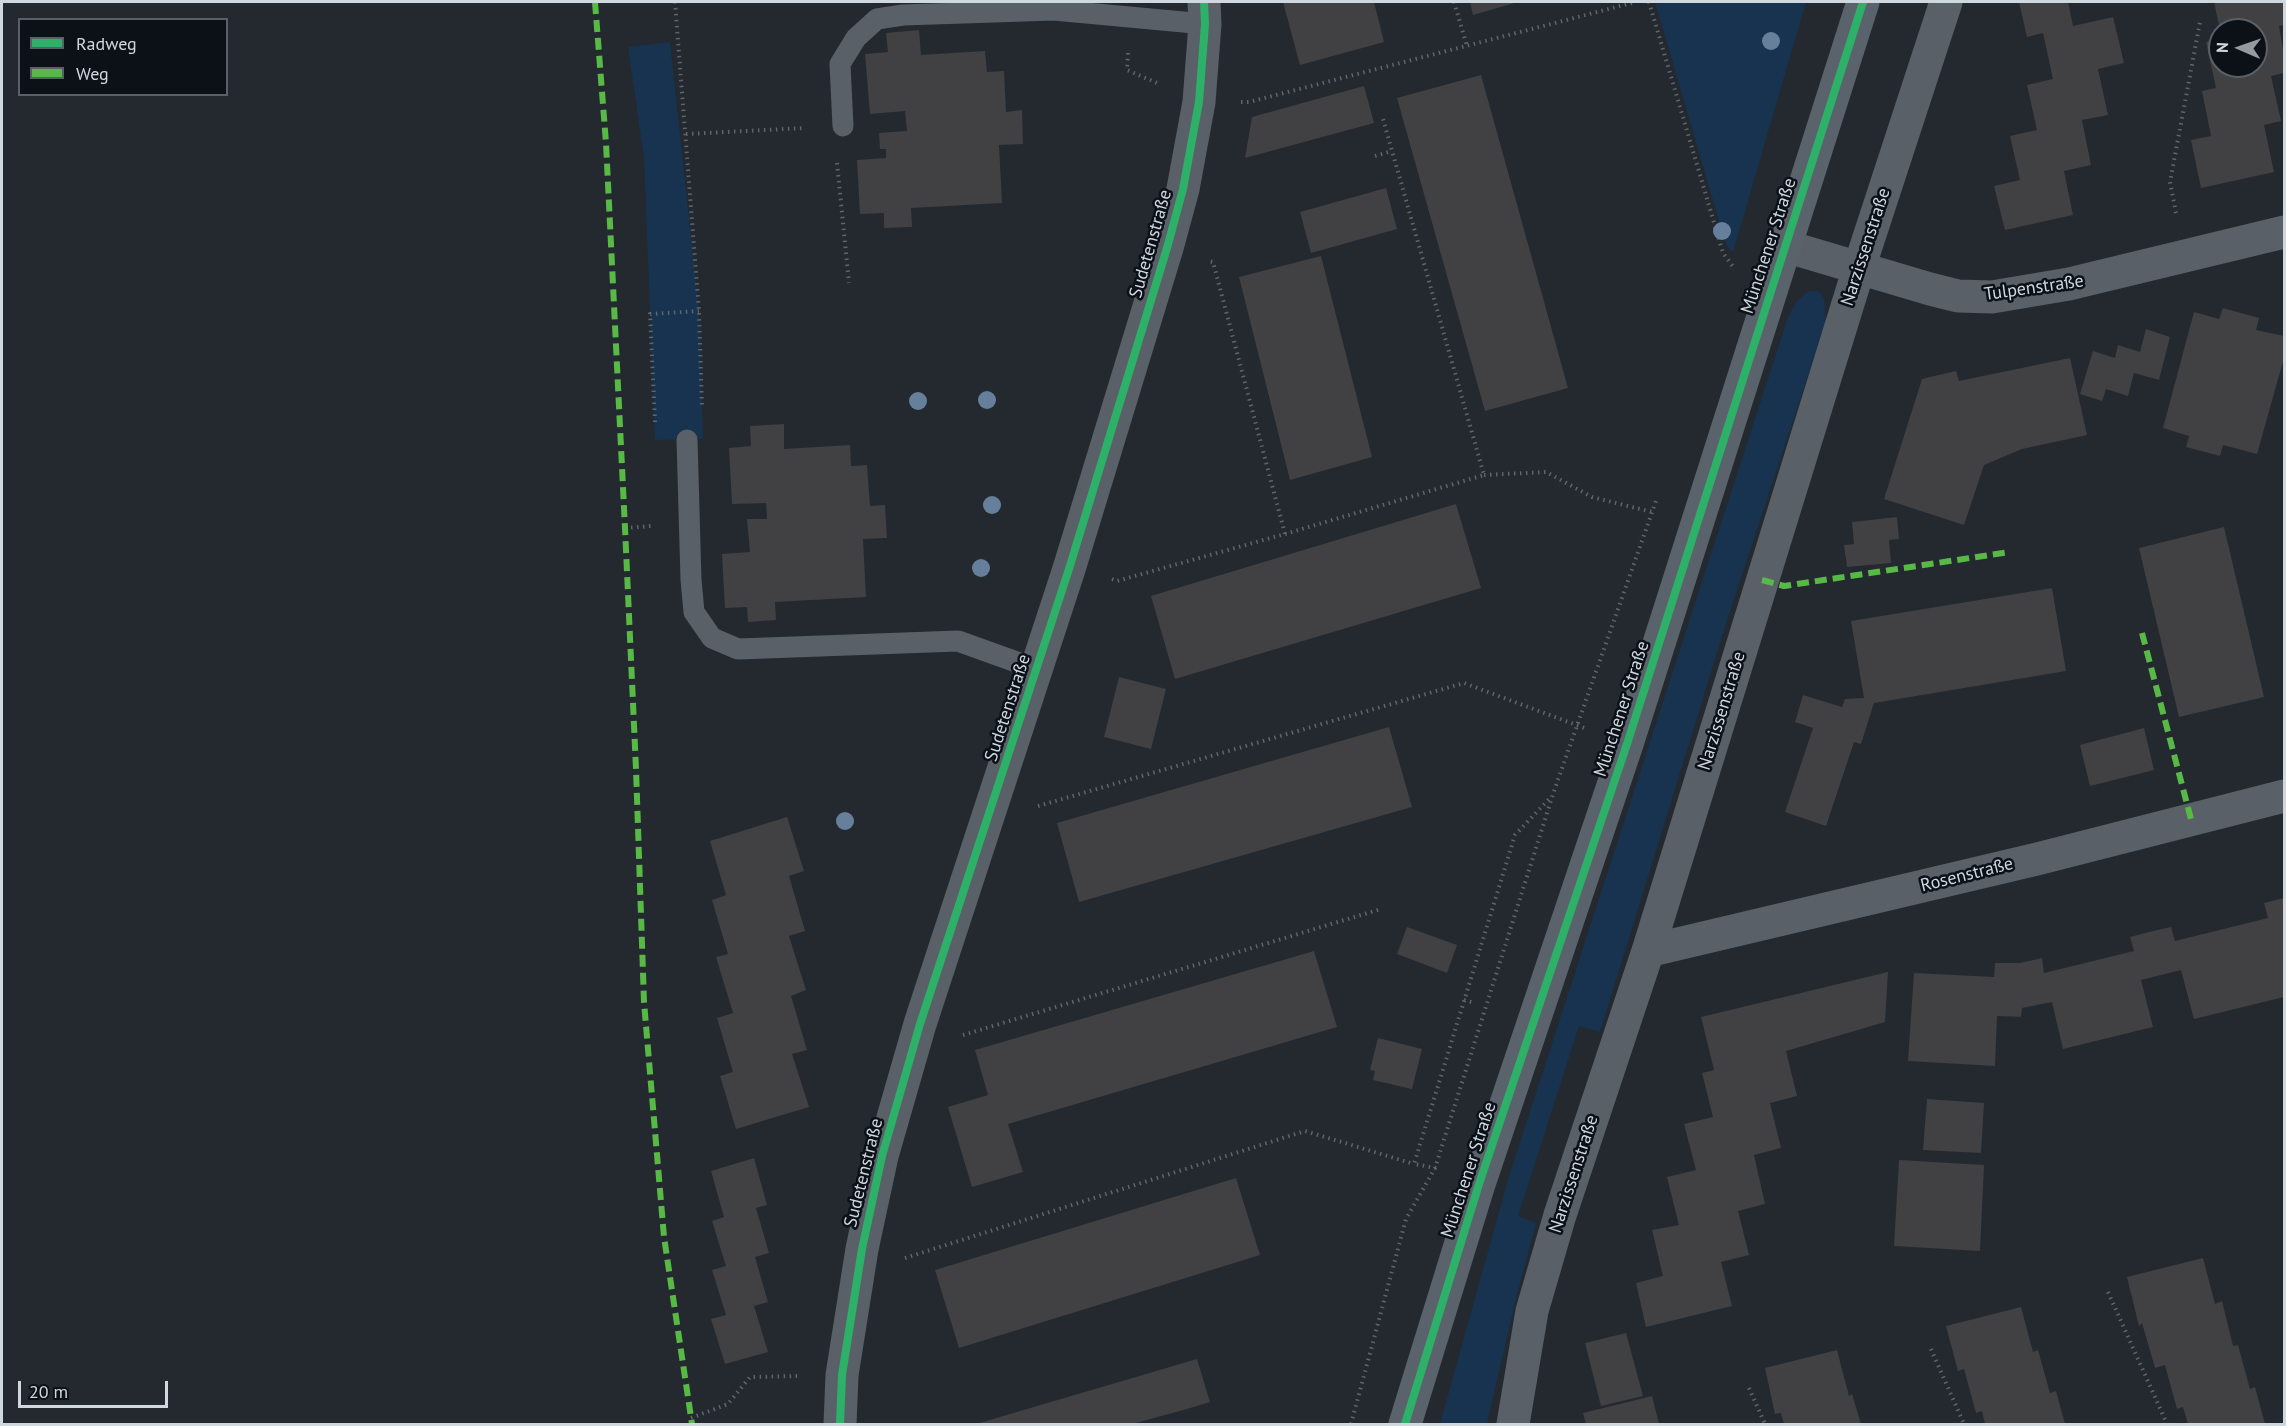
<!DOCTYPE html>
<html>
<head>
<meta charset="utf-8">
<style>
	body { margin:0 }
	#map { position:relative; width:2286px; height:1426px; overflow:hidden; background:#23292f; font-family:"PT Sans",sans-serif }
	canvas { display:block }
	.frame { position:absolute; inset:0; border:3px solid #cfd7df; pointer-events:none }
	.legend { position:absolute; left:18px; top:18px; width:210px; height:78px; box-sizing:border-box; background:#0c1117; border:2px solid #5a6067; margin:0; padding:8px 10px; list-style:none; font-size:18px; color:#cfd7df }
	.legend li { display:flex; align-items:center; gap:12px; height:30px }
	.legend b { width:30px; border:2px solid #5a6067 }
	.north { position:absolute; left:2208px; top:18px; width:60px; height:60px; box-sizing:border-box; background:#0c1117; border:2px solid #5a6067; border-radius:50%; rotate:272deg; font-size:16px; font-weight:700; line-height:24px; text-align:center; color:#cfd7df }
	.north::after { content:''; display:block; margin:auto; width:21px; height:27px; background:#939aa1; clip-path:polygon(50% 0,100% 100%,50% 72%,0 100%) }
	.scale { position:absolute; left:18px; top:1381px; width:150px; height:27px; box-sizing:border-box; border:3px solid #cfd7df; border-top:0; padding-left:8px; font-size:18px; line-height:21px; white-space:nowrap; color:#cfd7df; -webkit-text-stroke:4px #0c1117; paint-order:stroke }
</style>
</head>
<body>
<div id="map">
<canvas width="2286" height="1426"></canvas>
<div class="frame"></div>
<ul class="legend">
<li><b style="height:8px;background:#2db169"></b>Radweg</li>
<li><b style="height:8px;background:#58b947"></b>Weg</li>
</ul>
<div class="north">N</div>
<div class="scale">20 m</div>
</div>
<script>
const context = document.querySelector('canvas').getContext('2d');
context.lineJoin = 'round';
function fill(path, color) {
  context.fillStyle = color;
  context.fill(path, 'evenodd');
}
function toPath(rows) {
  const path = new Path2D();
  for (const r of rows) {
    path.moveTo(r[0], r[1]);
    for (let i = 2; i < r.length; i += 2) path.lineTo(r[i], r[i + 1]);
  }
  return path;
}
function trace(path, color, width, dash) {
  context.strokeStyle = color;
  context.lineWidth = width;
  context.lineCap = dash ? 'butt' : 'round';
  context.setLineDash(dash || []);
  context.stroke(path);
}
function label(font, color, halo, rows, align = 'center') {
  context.font = font + ' "PT Sans",sans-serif';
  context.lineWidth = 5;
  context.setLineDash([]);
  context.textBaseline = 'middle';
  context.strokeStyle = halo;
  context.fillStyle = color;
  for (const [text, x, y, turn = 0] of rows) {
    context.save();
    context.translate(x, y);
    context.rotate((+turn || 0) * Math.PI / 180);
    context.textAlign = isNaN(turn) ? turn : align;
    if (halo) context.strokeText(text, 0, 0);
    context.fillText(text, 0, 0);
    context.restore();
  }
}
fill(toPath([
	[1655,2,1806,2,1733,252,1727,246,1722,231],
	[670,42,699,311,703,439,655,440,644,158,628,47],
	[1809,291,1819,291,1824,299,1826,321,1729,614,1600,1032,1579,1026,1518,1216,1536,1223,1515,1303,1487,1424,1440,1424,1509,1176,1788,317,1797,301]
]), '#17334f');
fill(toPath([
	[1283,2,1374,2,1384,42,1300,65],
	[1470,2,1518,2,1473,15],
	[2019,2,2068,2,2073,26,2113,17,2124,63,2098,69,2108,115,2082,120,2091,165,2064,171,2073,215,2005,230,1994,186,2020,180,2010,136,2037,130,2027,85,2053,79,2043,33,2027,37],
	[2214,2,2284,2,2284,25,2279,26,2284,56,2284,73,2271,76,2281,121,2264,125,2274,172,2201,188,2191,140,2211,136,2202,91,2216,88,2206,42,2220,39,2220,66,2256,66,2256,30,2220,30],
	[919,30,921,55,985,51,987,72,1004,71,1006,112,1022,110,1023,144,999,145,1002,203,911,208,912,227,884,228,884,213,860,214,857,160,886,158,886,149,880,149,879,133,907,131,905,111,870,114,865,54,888,52,886,33],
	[1481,75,1568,388,1485,411,1397,98],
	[1364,86,1374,123,1245,158,1252,117],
	[1386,188,1397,229,1311,253,1300,212],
	[1321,256,1372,457,1290,480,1239,277],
	[2223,308,2259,318,2256,330,2284,336,2284,358,2257,454,2223,445,2220,456,2186,447,2189,436,2163,428,2194,312,2219,319],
	[2146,329,2170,337,2159,380,2134,373,2128,396,2106,389,2102,401,2080,394,2093,351,2115,358,2118,345,2140,352],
	[2070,358,2087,435,2022,449,1984,465,1964,525,1884,499,1922,379,1956,371,1959,381],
	[784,424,784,449,850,445,851,466,867,465,870,506,885,505,887,538,863,539,866,597,775,602,776,620,748,622,747,607,725,608,722,554,750,552,747,519,767,519,766,503,732,504,729,448,751,446,750,426],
	[1456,504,1481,588,1175,679,1151,596],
	[1897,517,1899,539,1889,540,1891,563,1847,567,1844,545,1854,544,1852,522],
	[2224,527,2264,697,2179,717,2139,548],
	[2052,588,2066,671,1874,703,1861,744,1854,742,1826,826,1785,812,1813,728,1795,722,1803,695,1842,707,1845,699,1864,698,1851,621],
	[1119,677,1166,689,1151,749,1104,737],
	[1389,727,1412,807,1079,902,1057,823],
	[2144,728,2154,770,2090,786,2080,745],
	[787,817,804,871,789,876,805,931,789,936,806,990,791,996,807,1050,792,1054,809,1107,736,1129,720,1076,733,1072,717,1018,733,1013,716,957,728,954,712,900,726,895,710,841],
	[2284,898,2284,997,2194,1019,2181,970,2141,980,2153,1027,2063,1049,2052,1002,2022,1008,2021,1017,1997,1016,1995,1066,1908,1061,1914,973,1994,977,1995,963,2020,963,2042,958,2044,973,2134,951,2130,937,2149,932,2171,927,2175,941,2268,918,2264,903],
	[1407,927,1457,945,1447,973,1397,954],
	[1314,951,1337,1027,1008,1124,1023,1172,972,1187,948,1107,988,1095,975,1050],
	[1888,972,1885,1022,1786,1051,1797,1096,1770,1103,1781,1148,1754,1155,1765,1204,1738,1211,1749,1255,1721,1262,1732,1306,1646,1327,1636,1283,1663,1276,1652,1230,1679,1225,1667,1177,1696,1170,1684,1124,1713,1117,1702,1073,1714,1070,1701,1017],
	[1378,1038,1422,1049,1412,1089,1373,1080,1375,1071,1370,1070],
	[1927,1099,1984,1103,1981,1153,1923,1150],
	[754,1158,767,1205,756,1208,769,1253,755,1257,768,1302,754,1306,768,1352,725,1364,711,1319,726,1315,712,1270,726,1266,712,1221,724,1217,711,1171],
	[1899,1160,1984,1165,1980,1251,1894,1246],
	[1236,1178,1260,1255,959,1348,935,1270],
	[2203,1258,2215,1304,2222,1301,2233,1346,2238,1345,2250,1389,2255,1387,2265,1424,2188,1424,2183,1407,2177,1409,2165,1365,2155,1368,2142,1323,2139,1326,2127,1277],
	[2021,1307,2033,1352,2038,1350,2050,1393,2056,1391,2065,1424,1985,1424,1982,1411,1976,1413,1964,1369,1958,1371,1946,1326],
	[1626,1333,1643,1396,1601,1406,1585,1343],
	[1837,1350,1849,1396,1852,1394,1861,1424,1784,1424,1781,1413,1775,1414,1765,1368],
	[1197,1359,1210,1402,1187,1409,1132,1424,976,1424],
	[1652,1396,1659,1424,1586,1424,1583,1413]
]), '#414042');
trace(toPath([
	[675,2,699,311,702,407],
	[1454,2,1467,46],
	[1649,2,1723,253,1734,268],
	[1128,53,1127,70,1157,83],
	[1241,102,1249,102,1636,2],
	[686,134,805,128],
	[1375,156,1392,151],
	[837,163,849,283],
	[2176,213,2170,182,2200,22],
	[655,422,650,314,699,311],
	[1484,475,1546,472,1592,497,1652,512],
	[625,528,652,526],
	[1285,534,1484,475,1383,119],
	[1112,579,1117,581,1285,534,1213,262,1208,261],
	[1038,806,1464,683,1587,729],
	[1464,1000,1475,1003],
	[963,1035,1381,909],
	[1436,1168,1414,1164,1515,835,1551,797],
	[905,1258,1305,1131,1414,1164],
	[2108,1292,2167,1424],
	[1931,1349,1964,1424],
	[1749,1388,1765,1424],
	[691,1418,728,1404,750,1377,799,1376],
	[1351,1424,1406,1219,1435,1168,1553,794,1656,501]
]), '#5f656c', 4, [1.5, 4.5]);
trace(toPath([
	[843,126,840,64,856,38,877,19,903,15,1054,10,1205,24],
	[687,440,691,580,694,612,712,638,738,649,958,641,1036,669]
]), '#596067', 21);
trace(toPath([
	[1785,246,1930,289,1958,296,1992,297,2069,284,2284,232],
	[1648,951,2037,859,2284,796],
	[840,1424,842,1375,862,1249,882,1156,920,1024,1069,569,1167,248,1183,189,1199,102,1205,24,1204,2],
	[1513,1424,1532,1311,1560,1215,1648,951,1859,268,1946,2]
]), '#596067', 33);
trace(toPath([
	[1405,1424,1479,1184,1627,744,1863,2]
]), '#5a636b', 33);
trace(toPath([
	[595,2,606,143,625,528,636,769,644,1002,664,1237,692,1424],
	[1762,580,1784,586,2010,552],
	[2142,633,2191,819]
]), '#58b947', 6, [12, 6]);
trace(toPath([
	[840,1424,842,1375,862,1249,882,1156,920,1024,1069,569,1167,248,1183,189,1199,102,1205,24,1204,2],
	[1405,1424,1479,1184,1627,744,1863,2]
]), '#2db169', 8);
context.fillStyle = '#66809b';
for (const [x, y] of [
	[1771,41],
	[1722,231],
	[987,400],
	[918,401],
	[992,505],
	[981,568],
	[845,821]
]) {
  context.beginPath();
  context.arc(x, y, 9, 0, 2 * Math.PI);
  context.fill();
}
label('18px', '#cfd7df', '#0c1117', [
	["Sudetenstraße",1151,244,-74],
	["Münchener Straße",1769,246,-72],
	["Narzissenstraße",1866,247,-72],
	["Tulpenstraße",2034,288,-8],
	["Sudetenstraße",1008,708,-72],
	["Münchener Straße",1622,709,-72],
	["Narzissenstraße",1722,711,-73],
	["Rosenstraße",1967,875,-14],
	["Münchener Straße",1469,1170,-72],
	["Sudetenstraße",864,1173,-76],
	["Narzissenstraße",1574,1174,-72]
]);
</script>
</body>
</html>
